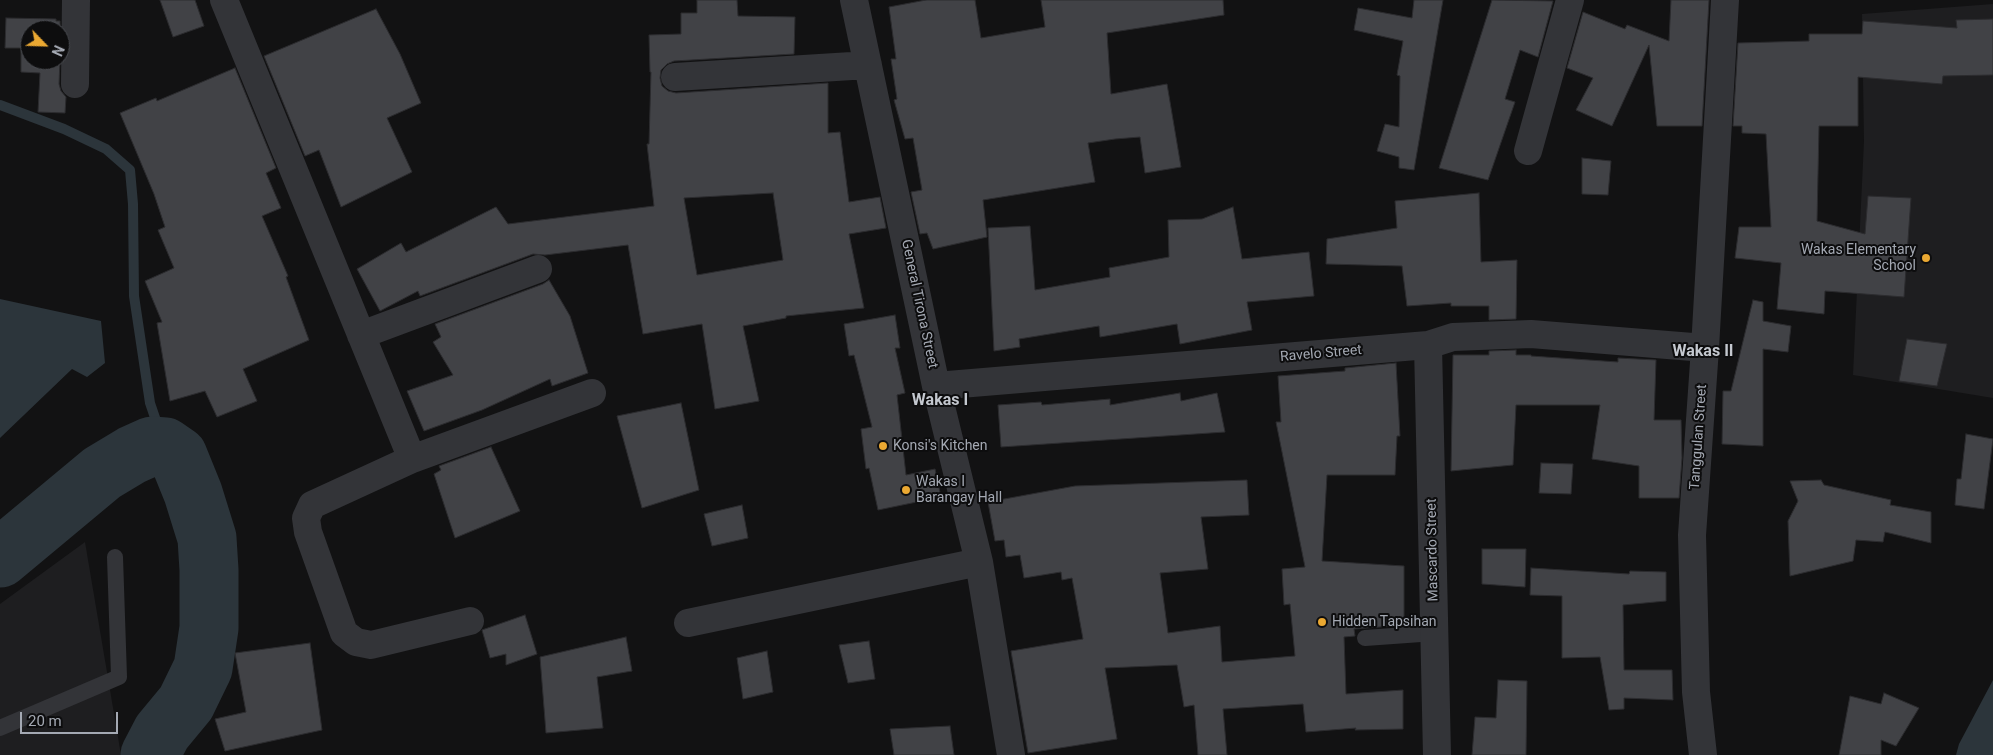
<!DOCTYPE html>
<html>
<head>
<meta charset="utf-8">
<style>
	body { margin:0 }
	#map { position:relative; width:1993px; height:755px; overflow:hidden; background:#121213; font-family:Roboto,sans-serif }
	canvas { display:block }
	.north { position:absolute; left:20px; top:20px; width:50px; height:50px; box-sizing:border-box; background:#0d0d0e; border:1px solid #494b50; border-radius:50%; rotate:114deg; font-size:14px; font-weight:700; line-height:20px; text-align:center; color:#a4a9b3 }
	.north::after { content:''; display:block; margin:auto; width:18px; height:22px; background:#eaa832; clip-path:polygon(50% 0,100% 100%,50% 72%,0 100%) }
	.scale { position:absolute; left:20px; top:712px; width:98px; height:22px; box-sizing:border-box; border:2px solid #a4a9b3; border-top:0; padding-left:6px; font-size:15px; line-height:18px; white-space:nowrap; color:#a4a9b3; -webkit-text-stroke:4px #0d0d0e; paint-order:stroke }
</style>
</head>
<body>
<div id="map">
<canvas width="1993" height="755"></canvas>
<div class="north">N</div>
<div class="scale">20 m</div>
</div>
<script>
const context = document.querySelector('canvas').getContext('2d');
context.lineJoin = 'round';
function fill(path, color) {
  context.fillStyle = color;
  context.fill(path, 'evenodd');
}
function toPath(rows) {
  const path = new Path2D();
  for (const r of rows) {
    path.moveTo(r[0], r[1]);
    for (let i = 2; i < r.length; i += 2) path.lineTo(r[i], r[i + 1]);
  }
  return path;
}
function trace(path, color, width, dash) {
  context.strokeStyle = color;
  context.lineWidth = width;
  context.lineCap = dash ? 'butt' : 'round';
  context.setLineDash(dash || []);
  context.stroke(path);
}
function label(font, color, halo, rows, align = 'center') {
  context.font = font + ' Roboto,sans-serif';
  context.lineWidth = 4;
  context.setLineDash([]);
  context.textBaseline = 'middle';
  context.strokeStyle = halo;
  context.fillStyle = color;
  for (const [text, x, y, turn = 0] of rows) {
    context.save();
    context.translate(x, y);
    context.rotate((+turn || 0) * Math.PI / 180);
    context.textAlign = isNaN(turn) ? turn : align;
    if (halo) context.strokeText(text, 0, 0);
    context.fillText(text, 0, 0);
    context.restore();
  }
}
fill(toPath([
	[1993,4,1993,398,1853,375,1864,141,1862,14],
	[85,542,121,755,0,755,0,604]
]), '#1e1e20');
fill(toPath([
	[0,299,101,321,105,363,87,377,72,369,0,438],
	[1993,680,1993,755,1956,755,1959,744]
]), '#2c353b');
trace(toPath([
	[0,105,64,129,106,149,130,170,133,204,134,296,150,403,165,447]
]), '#2c353b', 10);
trace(toPath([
	[0,558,102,473,132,455,152,446,165,447,178,456,193,493,207,538,209,570,209,628,203,668,186,703,162,732,150,755]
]), '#2c353b', 59);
const building = toPath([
	[160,0,195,0,204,26,173,37,160,0],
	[697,0,737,0,738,16,795,17,794,54,674,61,667,64,661,70,660,78,662,86,668,91,676,93,828,83,828,133,840,132,849,202,880,197,886,228,849,234,864,308,786,316,786,318,743,326,759,401,715,409,702,324,643,334,628,245,545,255,533,254,420,296,418,291,380,311,357,269,401,243,406,252,496,207,508,224,654,206,647,144,649,144,651,72,650,72,649,35,681,34,681,13,697,13,697,0],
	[773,193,783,260,697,275,684,198,773,193],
	[926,0,975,0,981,38,1045,27,1041,0,1223,0,1224,15,1107,33,1111,94,1167,84,1181,167,1145,173,1140,137,1115,139,1088,143,1095,182,983,200,987,237,933,249,927,233,920,234,911,192,922,190,913,138,905,139,894,100,897,99,891,59,896,59,889,7,926,0],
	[1414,0,1443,0,1414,170,1399,168,1399,157,1377,151,1385,124,1399,127,1400,76,1397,75,1403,41,1354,30,1358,8,1412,18,1414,0],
	[1492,0,1553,1,1538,57,1520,50,1505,99,1515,102,1488,180,1439,168,1492,0],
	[1671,0,1709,0,1702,126,1657,126,1649,45,1612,126,1576,110,1593,78,1567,68,1583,12,1625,29,1627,25,1669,41,1671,0],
	[376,9,400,54,421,103,387,118,412,172,341,207,319,150,305,156,264,56,376,9],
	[6,18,56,19,56,21,60,21,60,31,60,30,30,30,30,60,60,60,59,84,61,91,66,97,65,113,38,112,40,73,21,72,21,48,5,48,6,18],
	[1993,19,1993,75,1943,76,1942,84,1858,77,1858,126,1819,126,1817,221,1865,234,1868,196,1911,198,1904,297,1825,291,1824,314,1777,309,1781,263,1735,258,1739,227,1771,227,1766,134,1742,133,1742,126,1733,126,1738,43,1809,41,1809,34,1862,34,1863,21,1957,28,1956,20,1993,19],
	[235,68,276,168,266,173,281,208,262,216,288,276,286,277,309,340,243,369,257,401,217,417,205,391,170,401,157,323,162,322,145,281,174,268,158,230,165,227,154,194,120,113,156,98,157,101,235,68],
	[1582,158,1611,161,1608,195,1582,194,1582,158],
	[1479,193,1481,262,1517,260,1516,319,1489,320,1489,306,1451,306,1451,303,1407,306,1402,266,1326,264,1327,239,1397,228,1395,201,1479,193],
	[1233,207,1242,259,1309,252,1314,296,1247,302,1252,330,1180,344,1177,324,1100,337,1099,326,1019,339,1020,347,994,351,988,228,1030,226,1035,290,1110,277,1109,268,1169,257,1168,220,1202,219,1233,207],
	[549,280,570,316,588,373,552,386,550,379,482,410,424,431,407,391,453,375,433,342,441,337,435,324,543,284,549,280],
	[1753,300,1763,302,1763,321,1791,326,1788,352,1763,349,1763,446,1722,444,1723,391,1731,391,1753,300],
	[895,315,900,348,895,348,905,393,897,395,906,475,935,469,941,497,878,510,869,468,866,469,861,429,872,427,854,355,849,356,844,324,895,315],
	[1907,339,1947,344,1937,386,1899,381,1907,339],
	[1516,350,1516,355,1531,355,1531,356,1618,362,1618,358,1656,360,1654,420,1681,420,1682,458,1679,498,1639,498,1639,466,1592,459,1600,405,1516,405,1513,465,1451,471,1453,355,1489,355,1489,351,1516,350],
	[1396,363,1400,436,1397,436,1395,475,1327,475,1322,561,1404,566,1404,625,1354,629,1355,636,1344,637,1346,694,1403,690,1403,729,1355,730,1356,728,1306,732,1303,704,1223,709,1227,755,1198,755,1194,705,1184,707,1177,665,1105,668,1117,739,1028,753,1011,651,1083,639,1072,578,1062,580,1061,572,1024,578,1020,555,1006,557,1004,540,995,541,988,502,1075,486,1247,480,1249,515,1201,517,1208,569,1160,573,1168,633,1220,626,1222,662,1295,656,1290,604,1284,605,1282,569,1305,567,1276,422,1281,422,1278,376,1345,371,1345,368,1396,363],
	[1180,393,1181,401,1217,393,1225,432,1001,447,998,405,1041,402,1042,405,1110,399,1110,405,1180,393],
	[681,403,699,490,642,508,617,416,681,403],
	[1966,434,1993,439,1984,509,1955,505,1957,479,1961,479,1966,434],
	[491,447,520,511,455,538,434,474,441,470,439,466,491,447],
	[1541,463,1573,464,1571,494,1539,493,1541,463],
	[1821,480,1824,485,1891,500,1890,505,1931,512,1931,543,1885,532,1883,542,1856,540,1853,561,1790,576,1788,521,1798,501,1790,481,1821,480],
	[742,505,748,538,712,546,704,514,742,505],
	[1482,549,1526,549,1525,587,1482,584,1482,549],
	[1531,568,1629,574,1630,571,1666,572,1666,601,1623,605,1624,670,1672,670,1673,700,1624,698,1624,709,1609,710,1600,657,1562,658,1562,596,1530,595,1531,568],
	[525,615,537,654,506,665,506,654,490,658,482,630,525,615],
	[626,637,632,671,597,677,603,728,546,733,540,657,626,637],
	[869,641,875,679,848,683,839,645,869,641],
	[310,643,322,730,225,751,215,719,246,712,235,653,310,643],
	[767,651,773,692,743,699,737,658,767,651],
	[1498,680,1527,681,1526,755,1472,755,1475,717,1496,718,1498,680],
	[1884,693,1919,708,1896,746,1881,740,1881,755,1839,755,1850,696,1881,704,1884,693],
	[950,726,954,755,894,755,890,729,950,726]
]);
fill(building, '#414246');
trace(building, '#2c2c2f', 1);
trace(toPath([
	[1365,638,1435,633],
	[0,728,119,677,115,557]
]), '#333438', 16);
trace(toPath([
	[224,0,412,459],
	[854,0,936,386,979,562,1011,755],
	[675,77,868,65],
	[75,84,76,0],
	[1528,151,1570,0],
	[361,335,538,269],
	[1428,345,1437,755],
	[936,386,1428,345,1453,337,1531,334,1705,348],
	[470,621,371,645,356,642,344,633,308,532,306,518,312,505,412,459,592,393],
	[688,623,979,562],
	[1703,755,1696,692,1692,535,1705,348,1725,0]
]), '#333438', 28);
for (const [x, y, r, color] of [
	[1926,258,5,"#eaa832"],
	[883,446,5,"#eaa832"],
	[906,490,5,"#eaa832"],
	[1322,622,5,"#eaa832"]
]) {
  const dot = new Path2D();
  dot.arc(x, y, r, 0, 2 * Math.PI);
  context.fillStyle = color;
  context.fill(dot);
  trace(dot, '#0d0d0e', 2);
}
label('14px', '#a4a9b3', '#0d0d0e', [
	["Wakas Elementary",1916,250,"right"],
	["School",1916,266,"right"],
	["Konsi's Kitchen",893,446],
	["Wakas I",916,482],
	["Barangay Hall",916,498],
	["Hidden Tapsihan",1332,622]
], 'left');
label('14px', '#a4a9b3', '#0d0d0e', [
	["General Tirona Street",919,304,78],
	["Ravelo Street",1321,354,-5],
	["Tanggulan Street",1699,437,-86],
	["Mascardo Street",1433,550,-91]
]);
label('bold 16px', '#c4c8cf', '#0d0d0e', [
	["Wakas II",1703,352],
	["Wakas I",940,401]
]);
</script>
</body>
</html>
